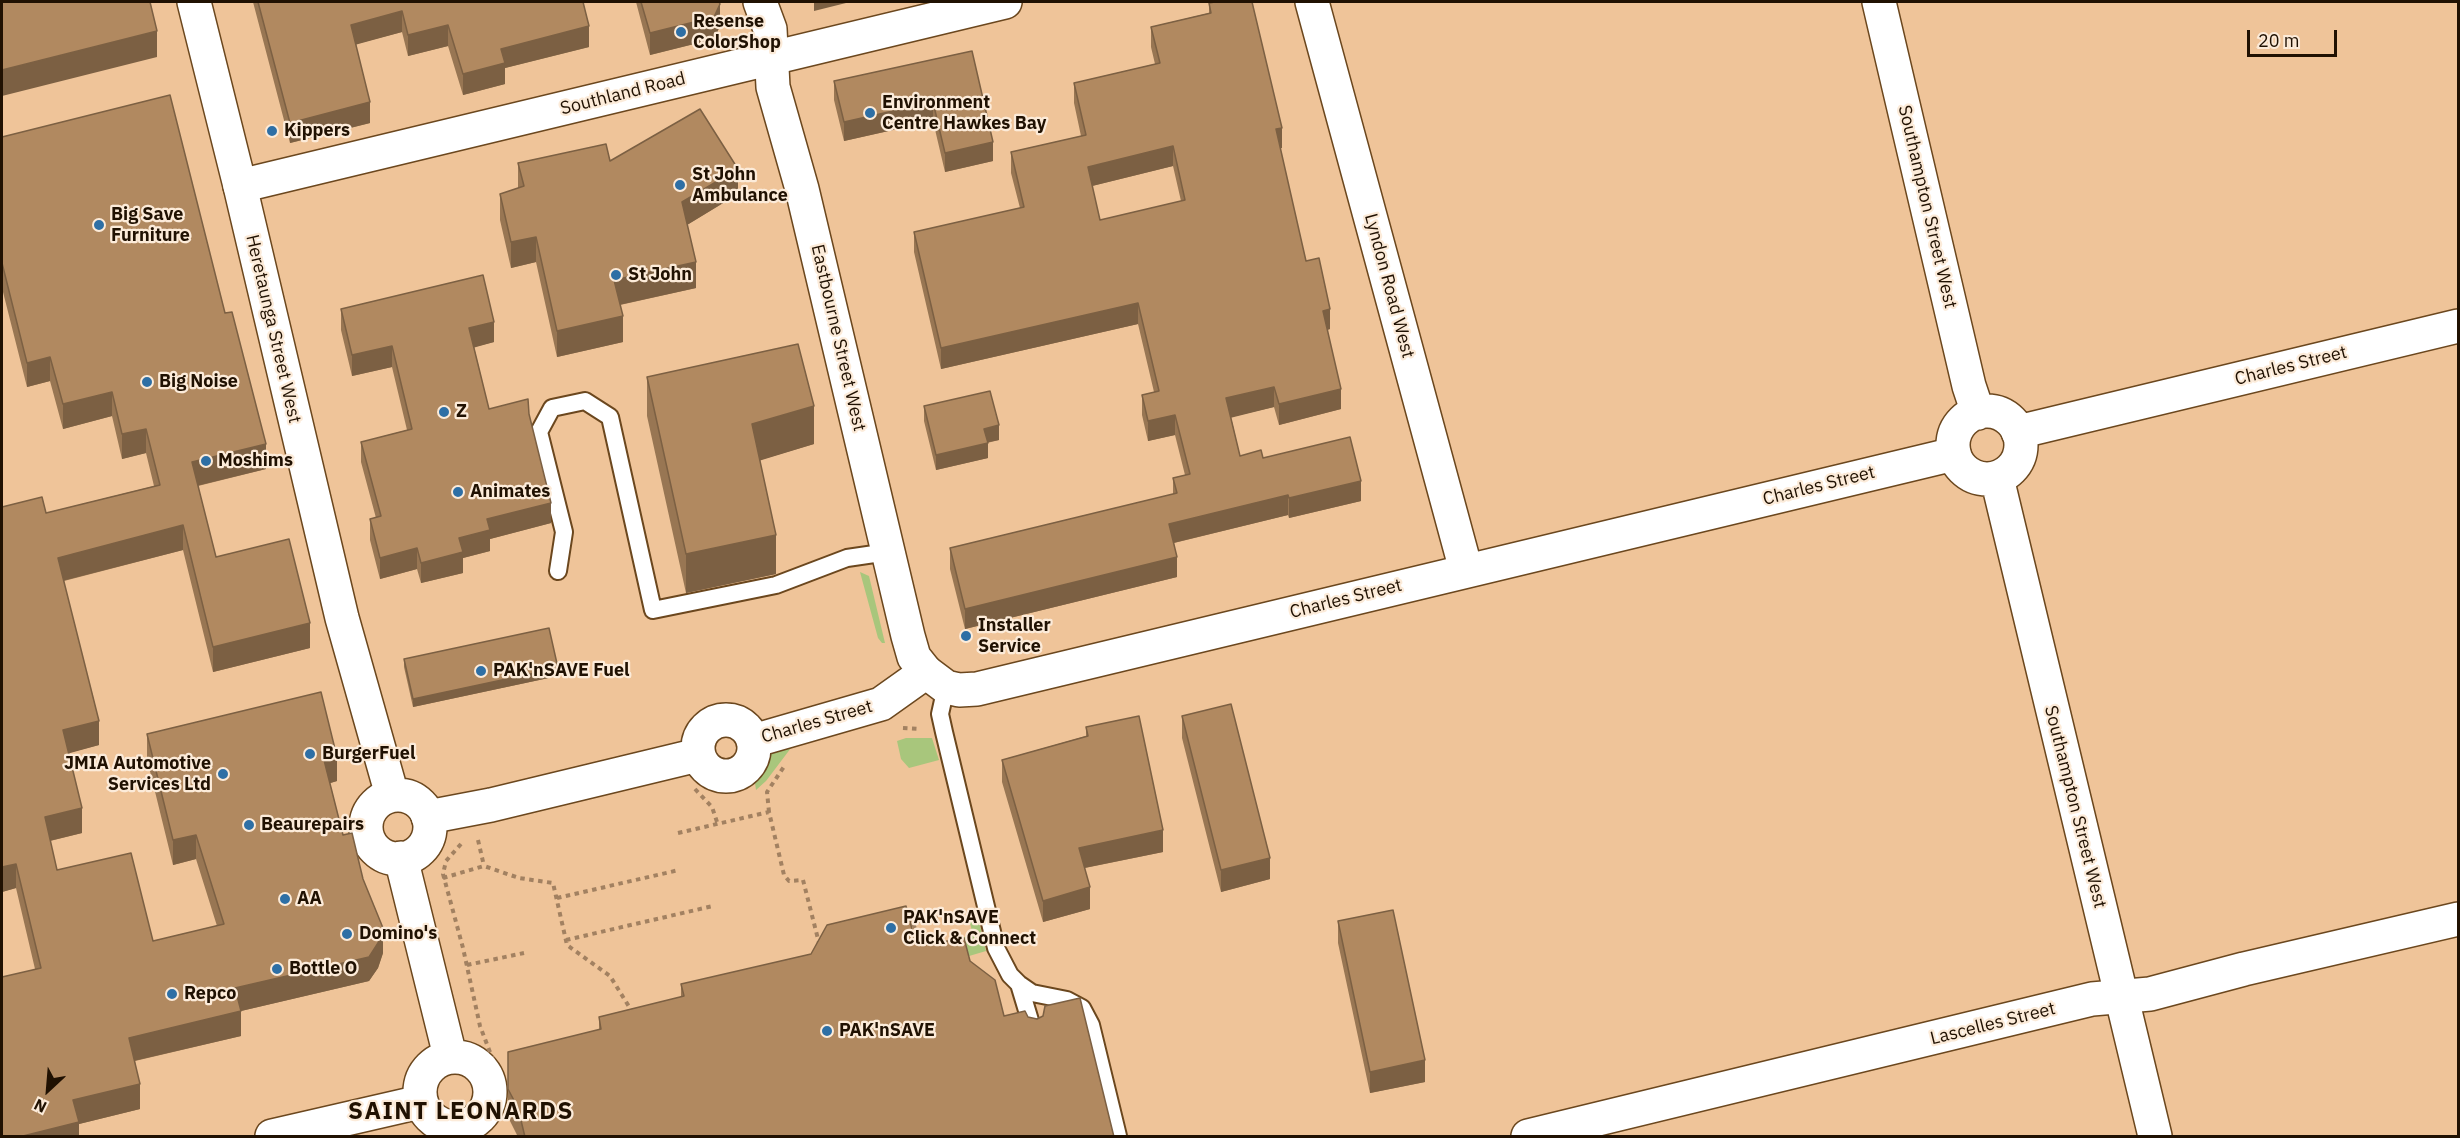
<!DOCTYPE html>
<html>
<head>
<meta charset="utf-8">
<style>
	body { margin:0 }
	#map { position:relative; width:2460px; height:1138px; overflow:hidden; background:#efc499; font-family:"IBM Plex Sans",sans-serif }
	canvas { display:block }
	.frame { position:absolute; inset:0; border:3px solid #201102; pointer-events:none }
	.north { position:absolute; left:18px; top:1060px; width:60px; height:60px; -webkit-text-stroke:4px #fcebd9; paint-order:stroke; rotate:206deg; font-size:16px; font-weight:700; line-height:24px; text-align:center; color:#201102 }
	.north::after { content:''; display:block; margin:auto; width:21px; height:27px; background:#201102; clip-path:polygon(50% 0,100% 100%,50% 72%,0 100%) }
	.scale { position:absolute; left:2247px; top:30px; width:90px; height:27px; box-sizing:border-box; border:3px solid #201102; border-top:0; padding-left:8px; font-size:18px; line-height:21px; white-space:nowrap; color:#201102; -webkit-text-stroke:4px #fcebd9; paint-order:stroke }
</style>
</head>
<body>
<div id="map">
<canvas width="2460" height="1138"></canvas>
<div class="frame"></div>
<div class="north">N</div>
<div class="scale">20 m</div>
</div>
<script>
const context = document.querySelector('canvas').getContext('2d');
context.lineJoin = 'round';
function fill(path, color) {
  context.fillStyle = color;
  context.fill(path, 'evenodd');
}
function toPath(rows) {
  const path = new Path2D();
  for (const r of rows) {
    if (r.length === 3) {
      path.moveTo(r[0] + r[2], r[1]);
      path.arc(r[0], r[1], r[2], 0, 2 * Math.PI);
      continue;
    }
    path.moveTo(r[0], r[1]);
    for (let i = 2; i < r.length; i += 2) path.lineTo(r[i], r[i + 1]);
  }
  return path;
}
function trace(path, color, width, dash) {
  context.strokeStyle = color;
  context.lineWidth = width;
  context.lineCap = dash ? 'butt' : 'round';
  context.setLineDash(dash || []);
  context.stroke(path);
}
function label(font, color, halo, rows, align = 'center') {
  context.font = font + ' "IBM Plex Sans",sans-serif';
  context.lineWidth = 4.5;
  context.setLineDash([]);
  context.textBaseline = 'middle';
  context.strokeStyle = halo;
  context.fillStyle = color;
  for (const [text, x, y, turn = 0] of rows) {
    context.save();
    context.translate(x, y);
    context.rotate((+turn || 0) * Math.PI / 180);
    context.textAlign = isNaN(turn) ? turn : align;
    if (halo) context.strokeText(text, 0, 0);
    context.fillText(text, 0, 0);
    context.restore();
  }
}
fill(toPath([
	[860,572,869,576,885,643,882,643,878,638],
	[906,738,932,738,939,760,909,768,901,759,897,741],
	[794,744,766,781,756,790,754,776,761,760,773,751],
	[978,917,986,951,959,959,952,940,973,935,969,919]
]), '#a8c67c');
const service = toPath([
	[558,571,564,532,539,432,552,408,585,401,610,417,653,610,776,585,847,558,888,552],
	[946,687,940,714,944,732,996,948,1010,975,1019,984,1032,993,1067,1000,1082,1008,1091,1025,1118,1136],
	[1019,984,1035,1037]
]);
const minor = toPath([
	[760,2,770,29,773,87,802,189,908,636,914,657,926,672],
	[1312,2,1466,570],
	[2018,432,2458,326],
	[1528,1136,2092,999,2150,994,2244,969,2458,919]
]);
const tertiary = toPath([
	[240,186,1005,2],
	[726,748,28],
	[753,741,881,704,926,672,946,687,959,690,977,689,1954,454],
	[428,817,491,805,698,755],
	[272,1136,420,1102]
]);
const secondary = toPath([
	[194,2,240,186,342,618,392,795],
	[1879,2,1969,386,1978,413],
	[1987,445,34],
	[1997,478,2155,1136],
	[398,827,32],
	[401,858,450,1056],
	[455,1092,35]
]);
trace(service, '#6b471e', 20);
trace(minor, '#6b471e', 36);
trace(tertiary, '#6b471e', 36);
trace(secondary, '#6b471e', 36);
trace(toPath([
	[903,728,920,729],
	[695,789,712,807,718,825],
	[769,812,767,792,785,765],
	[678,833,769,812,784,875,789,881,803,880,819,943],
	[478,840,484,866],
	[461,844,446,861,443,874,463,948,480,1026,493,1060,499,1089],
	[443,878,484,866,519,878,553,883,567,945,610,976,633,1013],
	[557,898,679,870],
	[907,923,938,918],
	[913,924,920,939],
	[566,940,713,906],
	[467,965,524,953],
	[490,1092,511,1086]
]), '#a28161', 4, [4.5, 4.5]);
trace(service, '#fff', 16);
trace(minor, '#fff', 33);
trace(tertiary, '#fff', 33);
trace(secondary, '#fff', 33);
fill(toPath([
	[253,2,583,2,589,47,505,68,505,84,463,95,448,46,408,56,402,32,356,44,370,123,290,143],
	[636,2,719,2,720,26,714,39,650,55],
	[1209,3,1282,148,1280,148,1306,261,1330,329,1327,330,1341,409,1279,425,1274,407,1231,417,1240,456,1263,458,1361,501,1289,518,1288,515,1174,543,1177,577,965,629,950,569,950,548,1173,494,1173,478,1185,475,1175,435,1148,441,1142,415,1142,395,1154,392,1138,324,941,369,914,252,914,232,1020,208,1011,173,1011,152,1081,136,1074,103,1074,83,1155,64,1151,47,1151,27,1209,13],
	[1173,166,1181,201,1100,220,1092,186],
	[972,51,993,161,945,172,933,121,844,141,834,100,834,81],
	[2,137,225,313,266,469,198,486,216,557,310,648,213,672,183,550,64,581,99,745,68,753,82,833,50,841,57,870,153,941,217,926,196,859,173,865,147,759,147,734,337,781,330,783,343,835,363,879,383,953,378,968,369,981,241,1011,241,1036,135,1061,140,1109,79,1124,79,1137,35,969,16,888,2,892,46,513,154,486,146,453,122,459,112,416,63,429,50,381,27,387,2,288],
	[610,161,738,194,687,225,696,288,620,305,623,342,557,357,536,262,511,268,500,220,500,194,518,188,518,163],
	[341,309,494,342,474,347,489,409,529,414,551,523,490,539,490,551,463,558,463,573,421,583,417,569,380,579,370,540,370,519,376,518,361,462,361,442,407,430,392,367,352,376,341,330],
	[647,377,814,444,760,460,776,574,686,593,647,416],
	[924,406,999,440,987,443,988,458,936,470,924,421],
	[404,659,558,676,413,707,404,667],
	[1182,716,1270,879,1221,892,1182,738],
	[1086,727,1163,852,1085,868,1090,909,1043,922,1002,782,1002,760,1086,736],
	[1338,921,1425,1082,1370,1093,1338,943],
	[914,937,970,961,1004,1016,1028,1017,1114,1137,518,1137,508,1117,508,1052,599,1030,599,1017,681,997,681,984]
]), '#987653');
fill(toPath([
	[814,2,850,2,814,11],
	[720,4,720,26,714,39,650,55,650,33],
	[402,11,402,32,351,46,351,25],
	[448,25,448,46,408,56,408,35],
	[589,26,589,47,505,68,505,84,463,95,463,74,501,49],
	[157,31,157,57,2,96,2,70],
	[370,102,370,123,290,143,290,123],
	[933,102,933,121,844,141,844,122],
	[1282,128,1282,148,1276,149,1276,129],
	[993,142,993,161,945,172,945,153],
	[1173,146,1173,166,1088,187,1088,167],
	[738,169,738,194,682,228,682,202],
	[536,237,536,262,511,268,511,242],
	[696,262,696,288,614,306,614,280],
	[1138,303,1138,324,941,369,941,348],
	[1330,309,1330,329,1323,331,1323,311],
	[623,316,623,342,557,357,557,331],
	[494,322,494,342,469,349,469,328],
	[392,346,392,367,352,376,352,355],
	[50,357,50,381,27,387,27,363],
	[1274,387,1274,407,1226,419,1226,398],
	[1341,389,1341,409,1279,425,1279,404],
	[112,392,112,416,63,429,63,404],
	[814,406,814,444,752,463,752,424],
	[1175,415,1175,435,1148,441,1148,421],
	[999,425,999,440,984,443,984,429],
	[146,429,146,453,122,459,122,434],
	[988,443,988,458,936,470,936,455],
	[266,444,266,469,192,487,192,462],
	[1361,481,1361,501,1289,518,1289,498],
	[1288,495,1288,515,1169,544,1169,524],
	[551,503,551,523,490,539,490,551,463,558,463,573,421,583,421,563,487,519],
	[183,525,183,550,58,582,58,558],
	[776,535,776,574,686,593,686,554],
	[417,548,417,569,380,579,380,558],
	[1177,557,1177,577,965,629,965,609],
	[310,623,310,648,213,672,213,647],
	[558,668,558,676,413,707,413,699],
	[99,721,99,745,63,755,63,730],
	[337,757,337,781,324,785,324,760],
	[82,808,82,833,45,842,45,817],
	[1163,830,1163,852,1079,869,1079,848],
	[196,835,196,859,173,865,173,840],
	[1270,858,1270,879,1221,892,1221,870],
	[16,864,16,888,2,892,2,867],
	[1090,887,1090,909,1043,922,1043,901],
	[383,928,383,953,378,968,369,981,241,1011,241,1036,129,1062,129,1038,235,988],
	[1425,1060,1425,1082,1370,1093,1370,1072],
	[140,1084,140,1109,79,1124,79,1137,19,1137,73,1100]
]), '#7c6043');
const building = toPath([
	[2,2,150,2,157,31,2,70,2,2],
	[258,2,583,2,589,26,501,49,505,63,463,74,448,25,408,35,402,11,351,25,370,102,290,123,258,2],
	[641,2,719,2,720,4,714,17,650,33,641,2],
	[1215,2,1252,2,1282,128,1276,129,1306,261,1319,258,1330,309,1323,311,1341,389,1279,404,1274,387,1226,398,1240,456,1261,450,1263,458,1350,437,1361,481,1289,498,1288,495,1169,524,1177,557,965,609,950,548,1177,493,1173,478,1190,474,1175,415,1148,421,1142,395,1159,391,1138,303,941,348,914,232,1024,207,1011,152,1086,135,1074,83,1160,63,1151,27,1211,13,1209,3,1215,2],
	[1173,146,1185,200,1100,220,1088,167,1173,146],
	[972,51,993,142,945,153,933,102,844,122,834,81,972,51],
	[170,95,225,313,232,312,266,444,192,462,216,557,289,539,310,623,213,647,183,525,58,558,99,721,63,730,82,808,45,817,57,870,131,853,153,941,224,924,196,835,173,840,147,734,321,692,337,757,324,760,343,835,352,833,363,879,383,928,378,943,369,957,235,988,241,1011,129,1038,140,1084,73,1100,79,1122,19,1137,2,1137,2,977,41,968,16,864,2,867,2,507,42,497,46,513,160,485,146,429,122,434,112,392,63,404,50,357,27,363,2,263,2,137,170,95],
	[700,109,738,169,682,202,696,262,614,280,623,316,557,331,536,237,511,242,500,194,524,186,518,163,606,144,610,161,700,109],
	[483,275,494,322,469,328,489,409,528,399,529,414,551,503,487,519,490,530,459,538,463,552,421,563,417,548,380,558,370,519,381,516,361,442,412,429,392,346,352,355,341,309,483,275],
	[798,344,814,406,752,424,776,535,686,554,647,377,798,344],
	[990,391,999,425,984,429,988,443,936,455,924,406,990,391],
	[549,628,558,668,413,699,404,659,549,628],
	[1231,704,1270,858,1221,870,1182,716,1231,704],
	[1139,716,1163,830,1079,848,1090,887,1043,901,1002,760,1088,736,1086,727,1139,716],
	[906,906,914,937,928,935,931,944,964,938,970,961,995,980,1004,1016,1025,1011,1028,1017,1037,1019,1043,1016,1045,1006,1080,998,1114,1137,525,1137,518,1108,508,1089,508,1052,601,1029,599,1017,684,996,681,984,811,954,827,925,906,906],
	[1393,910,1425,1060,1370,1072,1338,921,1393,910]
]);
fill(building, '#b18960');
trace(building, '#7c6043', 1.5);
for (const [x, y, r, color] of [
	[681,32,6,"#2e6fa5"],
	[870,113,6,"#2e6fa5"],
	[272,131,6,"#2e6fa5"],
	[680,185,6,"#2e6fa5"],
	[99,225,6,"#2e6fa5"],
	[616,275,6,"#2e6fa5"],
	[147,382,6,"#2e6fa5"],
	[444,412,6,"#2e6fa5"],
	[206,461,6,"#2e6fa5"],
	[458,492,6,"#2e6fa5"],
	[966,636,6,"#2e6fa5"],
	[481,671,6,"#2e6fa5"],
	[310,754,6,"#2e6fa5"],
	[223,774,6,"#2e6fa5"],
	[249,825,6,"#2e6fa5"],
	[285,899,6,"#2e6fa5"],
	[891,928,6,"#2e6fa5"],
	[347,934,6,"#2e6fa5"],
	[277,969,6,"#2e6fa5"],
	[172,994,6,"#2e6fa5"],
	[827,1031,6,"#2e6fa5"]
]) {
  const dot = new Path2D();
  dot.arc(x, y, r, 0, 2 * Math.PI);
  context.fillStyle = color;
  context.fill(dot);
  trace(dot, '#fcebd9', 2);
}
label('bold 18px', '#201102', '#fcebd9', [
	["Resense",693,22],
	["ColorShop",693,43],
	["Environment",882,103],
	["Centre Hawkes Bay",882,124],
	["Kippers",284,131],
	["St John",692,175],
	["Ambulance",692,196],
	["Big Save",111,215],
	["Furniture",111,236],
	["St John",628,275],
	["Big Noise",159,382],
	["Z",456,412],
	["Moshims",218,461],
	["Animates",470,492],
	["Installer",978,626],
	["Service",978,647],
	["PAK'nSAVE Fuel",493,671],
	["BurgerFuel",322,754],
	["JMIA Automotive",211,764,"right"],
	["Services Ltd",211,785,"right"],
	["Beaurepairs",261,825],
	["AA",297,899],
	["PAK'nSAVE",903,918],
	["Click & Connect",903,939],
	["Domino's",359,934],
	["Bottle O",289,969],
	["Repco",184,994],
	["PAK'nSAVE",839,1031]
], 'left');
label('18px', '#201102', '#fcebd9', [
	["Southland Road",623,94,-14],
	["Southampton Street West",1927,207,77],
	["Lyndon Road West",1389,286,75],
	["Heretaunga Street West",273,329,77],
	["Eastbourne Street West",838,338,77],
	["Charles Street",2291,366,-14],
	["Charles Street",1819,486,-14],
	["Charles Street",1346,599,-14],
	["Charles Street",817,722,-16],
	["Southampton Street West",2075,807,76],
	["Lascelles Street",1993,1024,-14]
]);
context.letterSpacing = '1.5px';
label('bold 24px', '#201102', '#fcebd9', [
	["SAINT LEONARDS",461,1112]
]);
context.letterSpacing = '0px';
</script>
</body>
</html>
